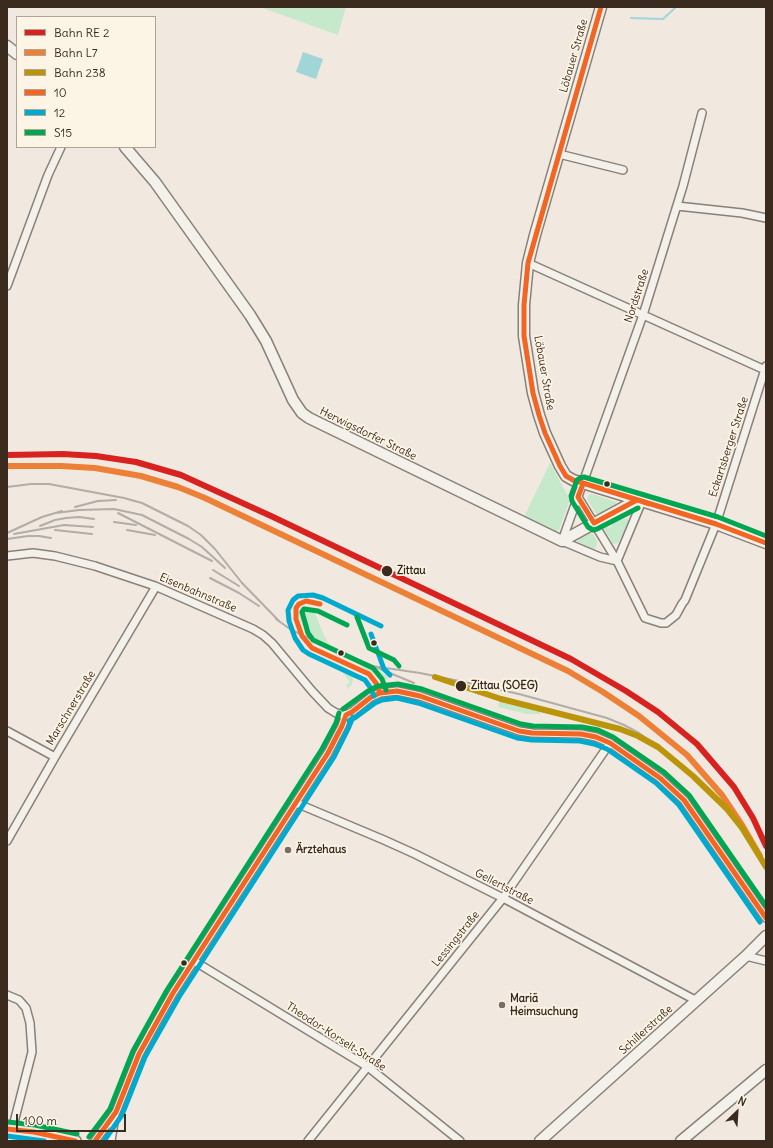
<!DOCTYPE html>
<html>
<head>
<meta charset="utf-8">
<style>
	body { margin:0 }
	#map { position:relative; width:773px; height:1148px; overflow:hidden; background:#f1e8df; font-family:Delius,sans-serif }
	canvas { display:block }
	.frame { position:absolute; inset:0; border:8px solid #3b2a1e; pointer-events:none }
	.legend { position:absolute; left:16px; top:16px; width:140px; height:132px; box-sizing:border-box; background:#fcf5e5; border:1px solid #afa495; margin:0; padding:5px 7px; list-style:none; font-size:12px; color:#3b2a1e }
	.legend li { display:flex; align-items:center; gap:8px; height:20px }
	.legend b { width:20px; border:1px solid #afa495 }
	.north { position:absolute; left:717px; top:1092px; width:40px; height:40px; -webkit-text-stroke:3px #fcf5e5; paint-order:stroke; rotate:25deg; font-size:11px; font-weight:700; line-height:16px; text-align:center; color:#3b2a1e }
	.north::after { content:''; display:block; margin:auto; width:14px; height:18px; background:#3b2a1e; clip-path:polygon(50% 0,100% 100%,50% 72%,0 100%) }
	.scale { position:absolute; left:16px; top:1114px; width:110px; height:18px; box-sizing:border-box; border:2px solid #3b2a1e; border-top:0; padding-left:5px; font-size:12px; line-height:14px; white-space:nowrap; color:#3b2a1e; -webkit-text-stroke:3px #fcf5e5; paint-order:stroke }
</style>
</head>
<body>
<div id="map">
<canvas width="773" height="1148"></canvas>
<div class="frame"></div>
<ul class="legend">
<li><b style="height:5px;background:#d7221f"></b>Bahn RE 2</li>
<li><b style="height:5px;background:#ed8037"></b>Bahn L7</li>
<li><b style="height:5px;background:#ba950a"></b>Bahn 238</li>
<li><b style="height:5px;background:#f26522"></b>10</li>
<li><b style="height:5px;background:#00a9ce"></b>12</li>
<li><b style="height:5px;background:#00a651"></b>S15</li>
</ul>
<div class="north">N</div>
<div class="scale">100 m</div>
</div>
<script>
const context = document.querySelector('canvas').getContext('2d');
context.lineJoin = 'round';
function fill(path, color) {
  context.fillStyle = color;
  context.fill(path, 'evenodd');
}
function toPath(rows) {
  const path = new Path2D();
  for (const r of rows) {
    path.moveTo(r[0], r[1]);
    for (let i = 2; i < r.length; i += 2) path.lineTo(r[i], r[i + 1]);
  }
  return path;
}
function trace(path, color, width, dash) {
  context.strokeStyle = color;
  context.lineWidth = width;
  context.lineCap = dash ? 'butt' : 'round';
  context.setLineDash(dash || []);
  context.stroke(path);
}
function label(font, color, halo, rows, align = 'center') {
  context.font = font + ' Delius,sans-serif';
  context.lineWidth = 3.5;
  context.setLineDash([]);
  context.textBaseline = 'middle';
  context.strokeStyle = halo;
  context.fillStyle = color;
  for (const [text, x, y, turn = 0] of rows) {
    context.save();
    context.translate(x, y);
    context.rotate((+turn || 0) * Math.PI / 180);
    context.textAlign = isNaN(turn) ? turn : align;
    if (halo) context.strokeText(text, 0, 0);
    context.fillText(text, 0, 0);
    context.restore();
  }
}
fill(toPath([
	[260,7,346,7,338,35],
	[550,463,568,496,569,502,559,530,553,532,524,517],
	[592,494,616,502,617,505,599,515,597,515,587,499,589,495],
	[624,519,628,519,629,521,618,543,613,544,604,529,605,527,607,526,609,528,612,526,611,524],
	[587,533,593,534,597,541,597,545,594,549,578,542,578,539],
	[303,606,307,606,313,608,325,638,330,645,305,633,299,616,299,611],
	[329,660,354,672,352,684,348,689,346,685,350,682,339,667,335,670],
	[361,665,381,672,387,676,388,679,381,681,375,674,360,666],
	[499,702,540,712,540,714,527,714,498,707]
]), '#c5e9ca');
fill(toPath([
	[303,52,323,59,316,79,296,72]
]), '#a0d6d7');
trace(toPath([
	[631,18,663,19,676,7]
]), '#a0d6d7', 2);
const street = toPath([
	[559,154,623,170],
	[677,206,742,213,766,218],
	[528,263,765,370],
	[7,286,48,175,61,147],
	[578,497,617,561,645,618,661,623,666,623,676,615,682,604,685,600,716,524,766,366],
	[642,501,617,561,600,557,562,541,643,315,683,186,702,113],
	[7,556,33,553,55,556,95,566,155,586,253,629,263,635,272,643,312,691,328,708,336,713,346,715],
	[346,715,352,712,371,697,380,693,397,691,420,696,519,731,532,733,581,734,596,737,610,743,660,778,684,800,766,918],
	[7,731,55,757],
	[296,803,384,840,415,854,503,898,697,1001],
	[7,841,55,757,155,588,155,586],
	[746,956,766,961],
	[194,961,368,1067,460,1141],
	[7,995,19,1000,26,1008,30,1023,32,1052,12,1130],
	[95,1141,116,1112,139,1054,157,1021,173,993,328,753,342,726,346,715],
	[111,1141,115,1116],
	[308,1141,503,898,610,743]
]);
const secondary = toPath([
	[601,7,535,235,528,263,524,305,524,336,533,393,539,415,545,433,560,466,566,476,573,480,716,524,766,543],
	[7,46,17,54],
	[125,147,155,182,250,315,266,341,293,400,302,413,309,418,562,541,637,500],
	[540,1141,746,956,766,936],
	[681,1141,766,1070]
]);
const primary = toPath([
	[7,1129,34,1132,61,1137,75,1141]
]);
trace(street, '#88817a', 10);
trace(secondary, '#88817a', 13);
trace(primary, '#88817a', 14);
trace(street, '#f4f0ea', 7);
trace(secondary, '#f4f0ea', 10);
trace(primary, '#eee7dd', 11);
trace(toPath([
	[7,487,31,484,49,484,124,498,142,503,188,526,201,535,215,549,242,583,280,622],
	[75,507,98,501,116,500],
	[56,513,79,510,114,509,142,515,189,539,202,547,225,568],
	[118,513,212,561],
	[114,522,136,525],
	[40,526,55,520,66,518,79,517,94,519],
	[55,530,92,534],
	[127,530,155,535],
	[7,533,42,517,62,511],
	[14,534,64,525,93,527],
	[7,539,28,536,39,536,51,538],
	[213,570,239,586],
	[210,578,239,593,259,606],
	[276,619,290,629,302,635,361,661,414,683],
	[372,666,420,673,469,683,519,694,607,718,624,725,639,733,658,747]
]), '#b2ada7', 2);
trace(toPath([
	[601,7,528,263,524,305,524,336,533,393,539,415,545,433,560,466,566,476,573,480,716,524,766,543],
	[583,484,578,497,594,523,637,500,649,504],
	[320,604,306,601,299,604,296,608,296,619,302,636,312,648,369,674,376,683,380,693],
	[346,715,352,712,371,697,380,693,397,691,420,696,519,731,532,733,581,734,596,737,610,743,660,778,684,800,766,918],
	[7,1129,34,1132,75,1141],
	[95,1141,116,1112,139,1054,173,993,328,753,342,726,346,715]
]), '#f26522', 5);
trace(toPath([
	[371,634,384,669,390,675],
	[374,696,370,687,365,680,309,654,303,650,295,638,289,621,288,610,293,600,298,596,313,595,323,598,381,626],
	[349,721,356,717,375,703,382,700,397,698,418,703,517,738,532,740,580,741,594,744,607,749,656,783,679,805,760,922],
	[7,1136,44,1141],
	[104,1141,122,1115,145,1057,179,997,334,757,348,729,353,717]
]), '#00a9ce', 5);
trace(toPath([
	[638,508,597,529,593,530,588,527,572,501,571,496,577,480,580,478,584,477,718,517,766,536],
	[357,617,369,648,394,660,399,666],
	[347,625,318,611,304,609,302,612,308,633,313,640,373,668,382,679,386,690],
	[343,709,368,691,378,686,398,684,422,689,521,724,533,726,582,727,598,730,613,737,664,772,689,795,766,906],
	[8,1122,35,1125,77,1134],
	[89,1137,110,1109,133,1051,167,990,322,749,336,723,339,713]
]), '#00a651', 5);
trace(toPath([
	[7,455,63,454,96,456,136,462,181,475,271,516,571,659,626,691,658,712,697,744,734,787,753,818,766,846]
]), '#d7221f', 6);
trace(toPath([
	[7,466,61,466,95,468,141,476,178,487,205,498,568,671,603,692,639,716,687,755,722,795,742,825,760,856]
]), '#ed8037', 6);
trace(toPath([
	[435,677,501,699,620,729,638,736,658,747,693,776,726,808,742,828,766,867]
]), '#ba950a', 6);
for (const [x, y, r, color] of [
	[607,484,3.5,"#3b2a1e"],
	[387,571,6,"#3b2a1e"],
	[374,643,3.5,"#3b2a1e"],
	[341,653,3.5,"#3b2a1e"],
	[461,686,6,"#3b2a1e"],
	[288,850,4,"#7b6c62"],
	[184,963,3.5,"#3b2a1e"],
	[502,1005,4,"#7b6c62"]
]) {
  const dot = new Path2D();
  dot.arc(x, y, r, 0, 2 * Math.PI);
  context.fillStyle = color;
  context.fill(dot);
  trace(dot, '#fcf5e5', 1.5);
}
label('11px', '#3b2a1e', '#fcf5e5', [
	["Löbauer Straße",574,56,-74],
	["Nordstraße",637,296,-72],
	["Löbauer Straße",544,373,80],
	["Herwigsdorfer Straße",368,434,26],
	["Eckartsberger Straße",729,447,-72],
	["Eisenbahnstraße",198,593,23],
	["Marschnerstraße",71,708,-59],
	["Gellertstraße",504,887,27],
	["Lessingstraße",456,939,-51],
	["Schillerstraße",646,1030,-42],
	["Theodor-Korselt-Straße",336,1037,33]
]);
label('bold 11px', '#3b2a1e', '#fcf5e5', [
	["Zittau",397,571],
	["Zittau (SOEG)",471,686]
], 'left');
label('bold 11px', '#3b2a1e', '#fcf5e5', [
	["Ärztehaus",296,850],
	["Mariä",510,999],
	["Heimsuchung",510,1012]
], 'left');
</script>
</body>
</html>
